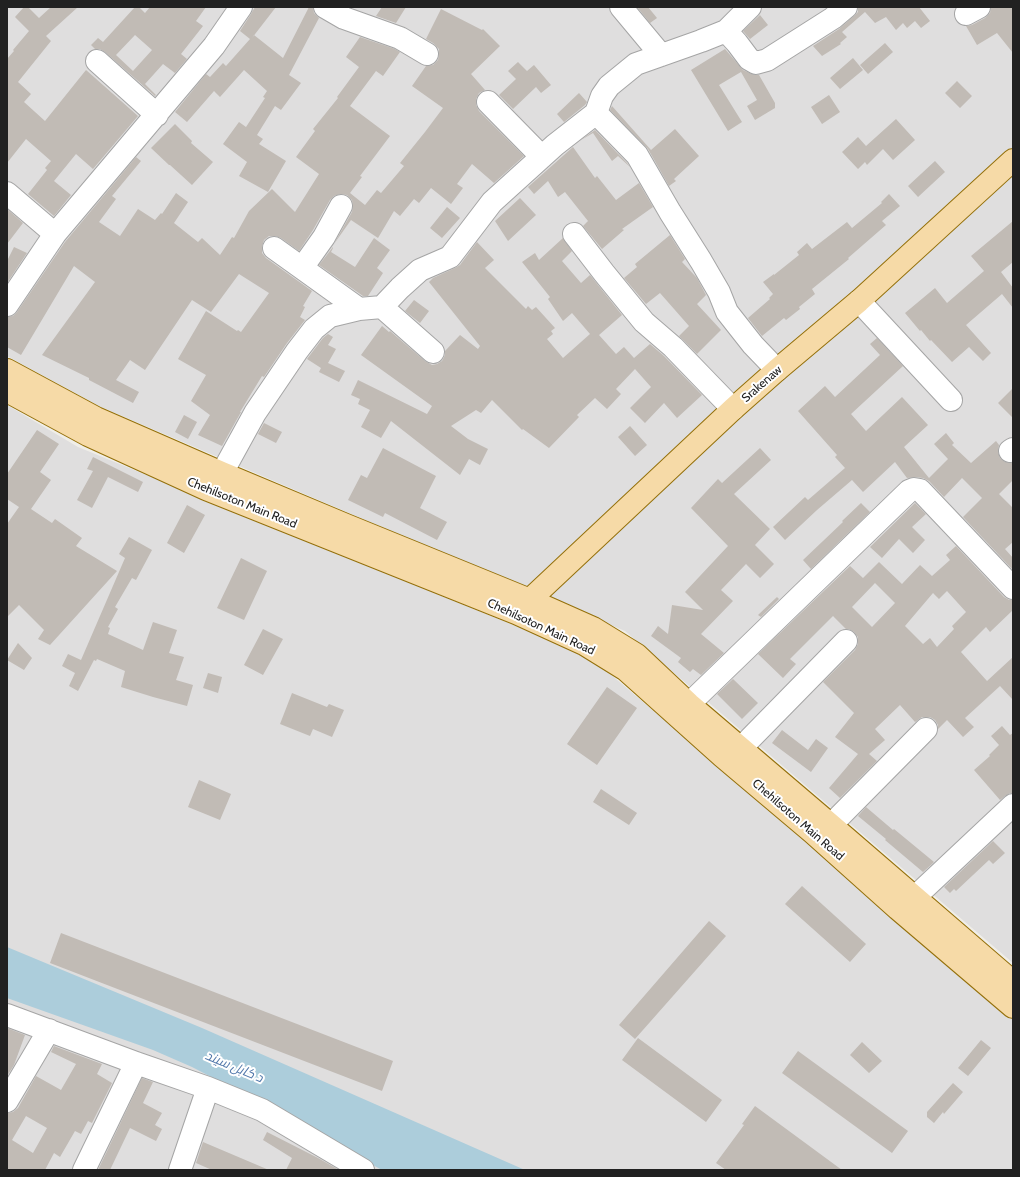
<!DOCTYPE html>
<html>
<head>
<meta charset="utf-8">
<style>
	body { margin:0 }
	#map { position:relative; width:1020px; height:1177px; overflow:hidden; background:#f0eee8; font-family:Cabin,sans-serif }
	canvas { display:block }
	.frame { position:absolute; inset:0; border:8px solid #212121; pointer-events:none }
</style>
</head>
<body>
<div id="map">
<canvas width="1020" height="1177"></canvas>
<div class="frame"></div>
</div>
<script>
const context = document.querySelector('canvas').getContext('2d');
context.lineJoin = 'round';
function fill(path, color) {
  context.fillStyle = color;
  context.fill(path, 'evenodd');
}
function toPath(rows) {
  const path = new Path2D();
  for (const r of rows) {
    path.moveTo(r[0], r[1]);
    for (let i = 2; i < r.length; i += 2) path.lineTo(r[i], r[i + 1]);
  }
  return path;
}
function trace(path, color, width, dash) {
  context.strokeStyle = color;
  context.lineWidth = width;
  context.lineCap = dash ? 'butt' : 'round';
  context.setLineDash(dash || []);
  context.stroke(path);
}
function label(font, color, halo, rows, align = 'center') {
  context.font = font + ' Cabin,Cairo,sans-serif';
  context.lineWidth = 4;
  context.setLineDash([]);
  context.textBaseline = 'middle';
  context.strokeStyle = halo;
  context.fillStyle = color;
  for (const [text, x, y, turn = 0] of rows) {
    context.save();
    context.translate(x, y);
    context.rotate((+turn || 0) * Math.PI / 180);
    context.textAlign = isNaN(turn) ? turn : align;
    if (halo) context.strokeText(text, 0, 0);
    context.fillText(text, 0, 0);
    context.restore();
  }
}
fill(toPath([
	[7,7,1013,7,1013,963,625,631,101,407,7,356],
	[7,405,78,447,589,656,1013,1016,1013,1170,7,1170]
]), '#dfdede');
fill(toPath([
	[7,947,202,1028,525,1170,382,1170,225,1084,192,1067,153,1050,7,998]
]), '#accddb');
fill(toPath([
	[24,7,28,7,39,18,51,7,78,7,46,36,51,41,18,82,31,94,24,102,45,121,86,70,138,116,93,169,76,154,54,181,71,195,54,216,28,194,47,170,45,168,51,161,26,139,7,163,7,59,14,51,13,50,29,31,15,17],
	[135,7,139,7,145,13,150,7,206,7,196,21,203,26,181,54,187,59,175,73,163,64,145,84,156,95,155,96,105,52,100,49,95,49,91,45,98,38,103,42],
	[135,35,152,50,133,71,116,55],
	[255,7,276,7,252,38,254,35,283,58,309,7,313,7,314,13,319,18,289,75,301,83,281,110,275,106,257,135,263,139,259,144,286,161,268,192,239,176,247,162,223,144,239,122,246,127,265,98,263,97,267,91,244,70,220,97,214,91,187,122,175,112,206,74,210,77,223,63,226,66,250,39,240,31,251,14],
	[382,7,406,7,396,23,376,16],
	[637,7,648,7,657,18,650,23],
	[858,7,919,7,930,21,921,28,915,21,907,28,903,23,896,30,886,17,875,23,865,12,842,32,847,37,840,43,841,44,822,56,813,46,839,29,854,16,858,12],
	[991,7,1013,7,1013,53,997,33,977,45,966,26,972,25,985,18,990,13],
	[441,9,482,30,483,29,500,46,471,74,485,90,479,93,476,99,476,105,479,111,524,156,494,183,472,164,457,184,463,188,451,204,431,188,419,203,414,199,400,216,394,211,378,238,351,220,334,244,352,212,353,206,352,200,347,195,340,194,334,196,330,200,313,230,299,251,281,238,276,236,269,236,264,240,262,247,262,253,266,258,312,291,303,306,305,307,300,317,305,320,287,343,264,377,262,376,240,412,241,412,222,446,198,435,210,415,191,401,206,375,178,359,206,311,237,331,238,330,241,332,269,293,239,274,211,312,192,300,145,370,130,360,116,380,139,392,133,403,89,380,89,378,42,355,95,282,74,266,21,355,7,347,7,317,13,316,17,312,65,242,136,157,141,161,112,196,116,199,99,222,120,236,138,209,155,220,161,213,162,214,176,193,188,202,174,223,198,242,202,238,220,255,232,237,234,238,249,211,272,189,295,212,319,174,296,157,315,131,313,129,338,98,337,97,359,67,346,57,360,37,395,49,400,52,383,76,376,71,350,106,390,136,360,176,362,177,350,193,365,205,377,190,381,193,404,166,400,163,425,132,443,108,412,86,426,66,433,65,438,60,439,55,439,49,433,43,426,39],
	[760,15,768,25,750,39,743,31],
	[885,43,893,52,868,74,860,65],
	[725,49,743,70,754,75,759,75,775,103,775,108,755,120,747,106,757,100,741,72,719,85,742,122,728,131,691,70],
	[853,58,863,70,840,89,830,78],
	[518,62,527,71,534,65,551,85,541,93,536,87,513,109,522,118,499,95,516,79,508,71],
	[957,81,972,96,960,108,945,93],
	[579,93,587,102,585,105,564,122,557,114],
	[829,95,840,112,822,124,811,107],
	[612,106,651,150,675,129,699,156,674,179,676,181,669,186,648,149,610,110],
	[896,119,915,140,893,160,883,149,867,165,865,162,858,169,842,152,858,137,866,146],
	[175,124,192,141,191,143,213,162,192,185,170,165,169,165,151,148],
	[595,130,627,163,630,167,618,156,612,161,593,133,581,140],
	[573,147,595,178,597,176,616,200,639,183,653,207,622,229,624,230,602,249,583,226,588,221,565,192,558,197,548,181,534,194,528,187],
	[935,161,945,172,918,197,908,186],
	[889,194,900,206,882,221,886,225,848,258,849,259,812,289,815,294,799,307,800,309,786,320,784,318,762,336,748,318,770,299,769,298,773,294,763,282,774,274,774,275,799,255,797,252,807,243,812,249,847,222,852,228,882,203,881,202],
	[520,198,536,215,508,241,495,221],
	[447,207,460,218,442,238,430,228],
	[7,209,23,223,7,244],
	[1013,221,1013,262,1001,272,1013,288,1013,308,1002,294,966,325,991,353,983,361,969,347,952,362,931,340,930,341,921,330,920,331,905,313,935,288,947,303,984,271,971,256],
	[670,235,685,259,682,262,697,278,706,295,697,304,721,330,697,354,679,336,689,326,660,293,646,304,624,278,637,267,635,264],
	[374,238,390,250,377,268,383,273,368,296,363,296,319,265,333,247,333,248,331,252,355,267],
	[563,238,572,251,562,261,581,283,590,275,622,315,599,335,616,354,624,347,634,358,650,344,664,356,702,395,677,418,664,403,645,423,630,408,651,387,635,369,616,389,621,394,607,409,595,398,577,415,579,417,549,448,523,429,522,430,492,400,481,413,476,410,451,426,468,439,488,449,480,465,469,459,460,475,391,421,381,438,361,427,370,410,358,404,360,399,351,395,358,380,427,414,432,406,361,355,382,326,389,332,390,331,425,361,432,365,437,364,442,361,445,355,445,351,460,335,478,349,480,346,429,282,433,278,455,268,460,265,477,242,494,260,485,268,526,309,528,306,532,310,536,307,555,328,551,331,553,334,547,339,563,358,590,334,572,313,563,321,548,299,550,297,522,262,535,253,539,260],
	[14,247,27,253,7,283,7,261],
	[414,300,429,311,420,323,405,311],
	[328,334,333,337,328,345,336,349,328,363,345,371,339,382,319,372,321,368,307,359,323,338],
	[877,338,903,366,851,414,866,431,902,397,928,425,904,447,929,478,948,459,934,444,946,433,954,443,952,445,971,463,996,441,999,445,998,451,1000,458,1005,462,1013,463,1013,480,999,494,1013,508,1013,542,1005,549,1013,558,1013,570,963,517,982,498,962,478,944,497,929,481,923,478,916,477,907,478,895,462,863,492,852,480,817,510,785,540,773,527,805,497,808,500,845,468,835,457,837,455,798,411,825,386,835,397,880,355,870,344],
	[1013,388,1013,418,998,403],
	[184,415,197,422,188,439,175,432],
	[264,423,282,432,276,443,258,434],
	[630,426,647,445,635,456,618,437],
	[37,430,59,444,40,472,51,480,31,509,52,523,55,519,82,538,76,546,117,571,50,645,38,639,44,630,19,605,7,617,7,524,19,507,7,499,7,474],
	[383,448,436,476,420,508,447,522,437,540,385,513,383,517,348,500,361,475,367,478],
	[760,448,771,460,734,494,770,529,755,545,774,564,760,578,746,564,721,590,733,601,701,634,724,653,701,675,693,669,690,672,678,662,681,658,651,636,658,626,668,634,672,605,703,610,685,592,728,546,691,508,718,479,722,483],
	[93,457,143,482,138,492,108,477,92,508,77,500,93,471,87,469],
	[861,503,870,512,811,569,803,560,843,522,842,521],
	[915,503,926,514,912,527,925,540,913,553,899,539,882,558,870,547],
	[187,505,205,515,184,553,167,543],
	[129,537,152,550,136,580,132,578,115,607,118,609,108,627,110,628,108,634,143,650,153,622,177,630,169,653,184,657,176,680,193,685,187,706,153,697,121,687,125,671,97,659,96,661,94,660,78,691,69,686,75,673,62,666,68,654,81,660,125,558,119,554],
	[956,546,1004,597,1009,600,1013,600,1013,610,990,632,986,627,961,652,987,681,1013,657,1013,700,1000,686,965,718,974,727,963,737,947,720,938,729,938,725,935,720,930,717,922,717,915,722,900,705,875,729,885,740,869,754,877,761,840,798,829,788,858,754,835,737,854,713,823,682,855,650,858,644,858,637,854,632,849,629,846,629,833,616,790,659,796,664,783,678,758,654,850,566,863,578,879,562,902,584,920,565,932,576,950,560,946,555],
	[875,583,895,603,872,627,852,607],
	[947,591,966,612,952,626,954,629,937,647,930,638,923,644,905,626,933,593,939,599],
	[241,558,267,571,244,620,217,608],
	[777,597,779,599,761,617,758,615],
	[263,629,283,639,263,675,244,665],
	[18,643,32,658,24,670,7,660],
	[208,673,222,677,218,693,203,688],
	[733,679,758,703,742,719,717,694],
	[607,687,637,708,597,765,567,744],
	[292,693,327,707,329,704,344,710,332,737,313,729,310,736,280,724],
	[1002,726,1010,735,1013,733,1013,793,1010,793,1005,796,1000,800,974,770,990,756,989,755,999,745,991,736],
	[782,730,808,750,816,739,828,748,811,772,772,743],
	[199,780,231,794,220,820,188,807],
	[601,789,637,813,629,825,593,802],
	[866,807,893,830,894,829,934,862,932,864,923,872,885,840,886,839,858,816],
	[993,841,1005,853,993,864,989,860,956,891,954,889,950,893,944,887],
	[802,886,866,944,850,962,785,904],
	[709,921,726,936,635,1039,619,1025],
	[61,933,393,1061,382,1091,50,963],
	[7,1028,25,1035,14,1065,7,1076],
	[638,1038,722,1100,706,1122,622,1060],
	[981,1040,991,1048,968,1076,958,1068],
	[862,1042,882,1061,869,1073,850,1055],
	[54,1046,102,1064,97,1074,112,1083,92,1123,88,1121,81,1134,75,1131,60,1157,54,1153,45,1170,7,1170,7,1113,13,1112,18,1108,36,1076,61,1090,76,1064,51,1052],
	[26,1116,47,1128,33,1153,12,1140],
	[798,1051,908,1131,892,1153,782,1073],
	[142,1078,153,1082,143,1103,162,1113,155,1125,162,1129,156,1141,130,1128,110,1170,98,1170],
	[953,1083,963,1092,944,1114,943,1112,934,1123,927,1117,927,1112],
	[755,1106,842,1170,726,1170,716,1163,744,1125,742,1124],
	[267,1132,318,1158,339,1170,286,1170,292,1158,263,1140],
	[203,1142,269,1170,212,1170,196,1163]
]), '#c1bbb5');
const minor = toPath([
	[325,7,344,18,400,38,427,54],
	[621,7,661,55],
	[966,14,979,7],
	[726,31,750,7],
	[97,61,157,115],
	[488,102,542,157],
	[596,113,637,155,670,212,701,261,719,292,727,312,753,345,777,370],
	[7,193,55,234],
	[574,234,604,273,644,322,673,347,733,409],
	[274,248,359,309],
	[302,268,324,237,341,206],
	[859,301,951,400],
	[7,305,55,234,214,46,241,7],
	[382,307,433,352],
	[1010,451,1013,449],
	[222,473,255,413,297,351,314,329,330,316,359,309,382,307,400,288,420,270,450,257,492,202,555,145,596,113,602,96,609,86,636,64,701,41,726,31,737,43,749,59,756,63,767,60,833,18,846,7],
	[689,704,909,491,914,489,920,490,1013,588],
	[741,748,846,641],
	[831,825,926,729],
	[915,897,1013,805],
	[7,1015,136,1063,208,1088,262,1110,363,1170],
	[7,1101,49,1030],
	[84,1170,136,1063],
	[180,1170,208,1088]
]);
const major = toPath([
	[7,370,96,418,222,473,346,525,530,600,593,628,637,655,689,704,831,825,1013,982],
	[7,391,88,435,206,489,516,613,584,644,626,670,722,756,812,832,898,909,1013,1007],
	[521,608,733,409,777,370,859,301,1013,160]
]);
trace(minor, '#a5a5a5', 24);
trace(major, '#94700a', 24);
trace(minor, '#fff', 22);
trace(major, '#f6daa7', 22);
label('12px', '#212121', '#fff', [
	["Srakenaw",762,384,-41],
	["Chehilsoton Main Road",242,503,22],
	["Chehilsoton Main Road",541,627,25],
	["Chehilsoton Main Road",798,820,41]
]);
label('italic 13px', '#5278ab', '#fff', [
	["د کابل سيند",234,1067,23]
]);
</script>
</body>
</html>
